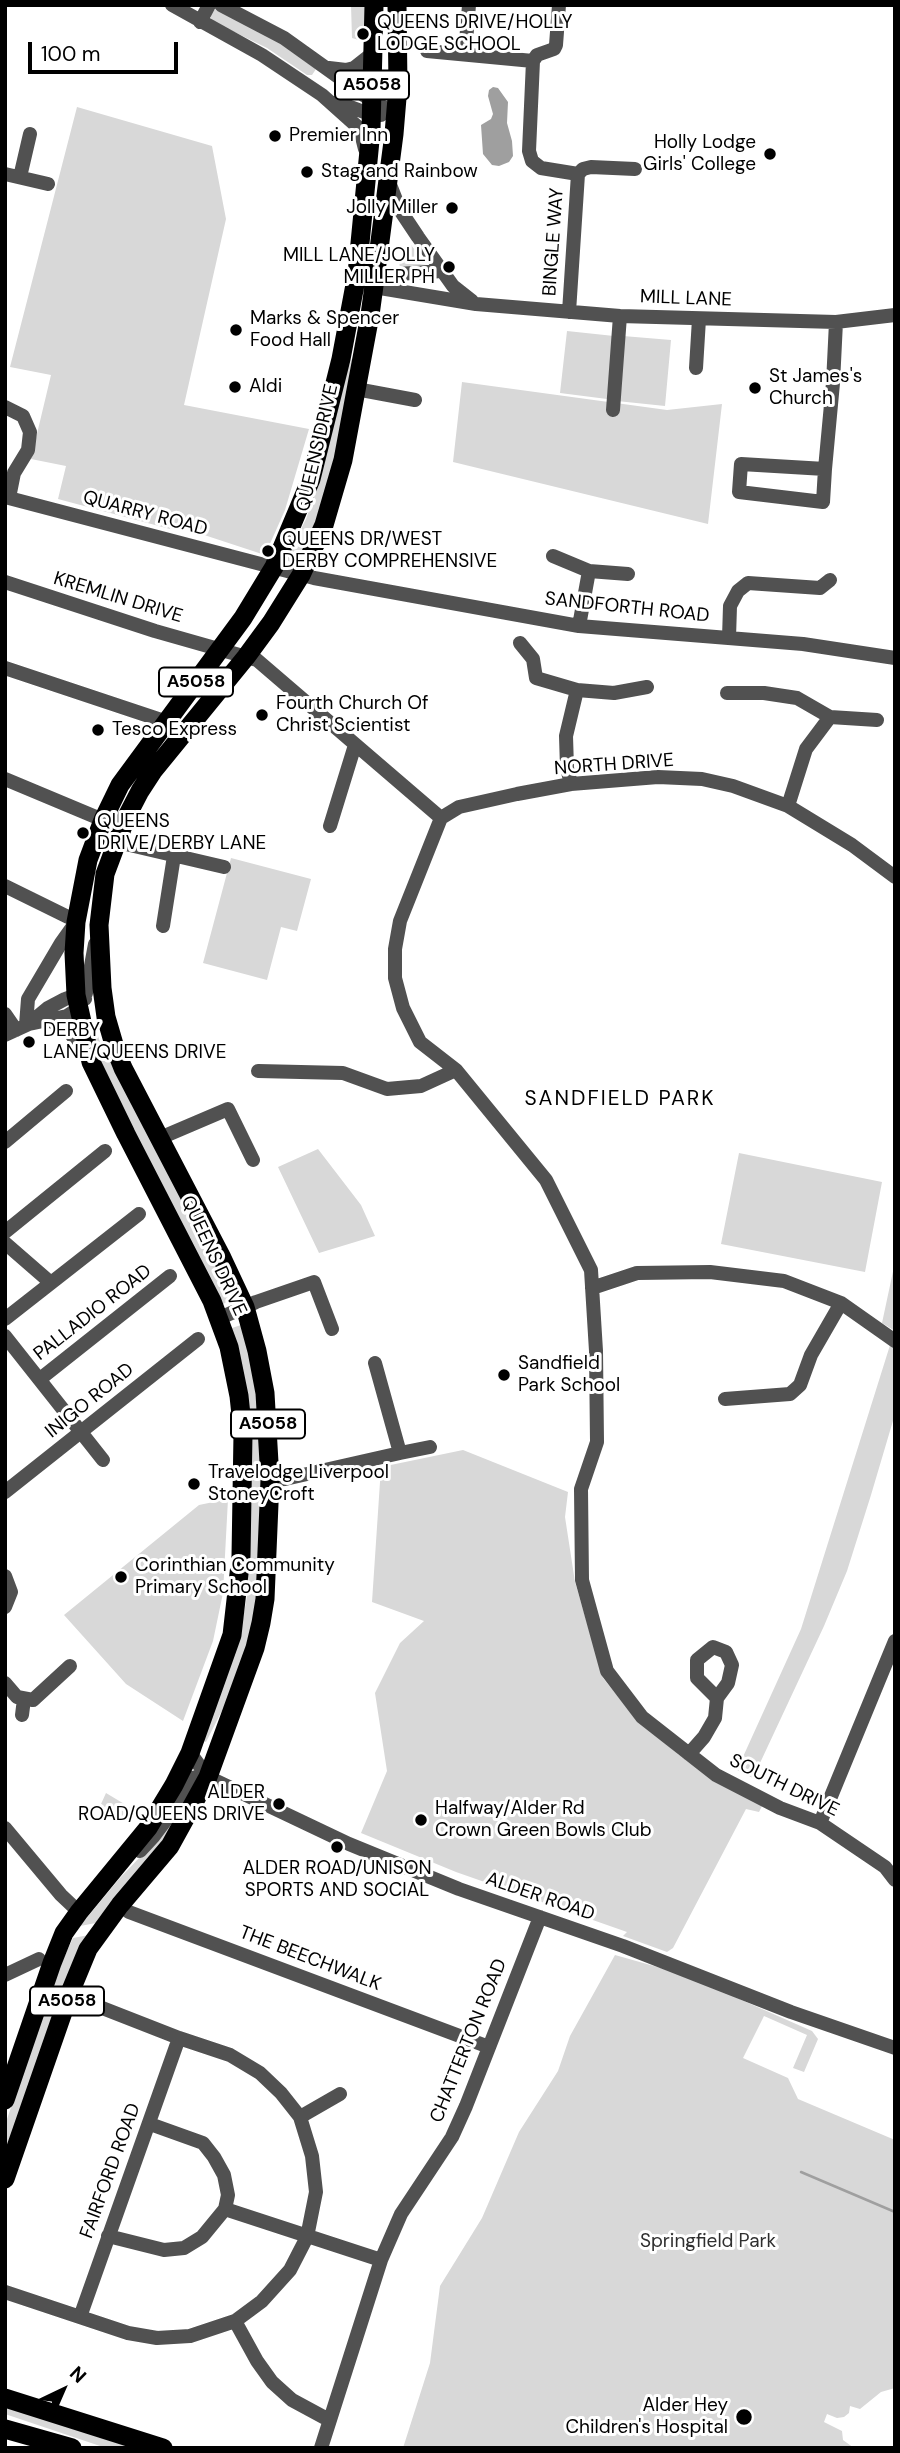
<!DOCTYPE html>
<html>
<head>
<meta charset="utf-8">
<style>
	body { margin:0 }
	#map { position:relative; width:900px; height:2453px; overflow:hidden; background:#fff; font-family:"DM Sans",sans-serif }
	canvas { display:block }
	.frame { position:absolute; inset:0; border:7px solid #000; pointer-events:none }
	.north { position:absolute; left:28px; top:2355px; width:70px; height:70px; -webkit-text-stroke:5px #fff; paint-order:stroke; rotate:44deg; font-size:19px; font-weight:700; line-height:28px; text-align:center; color:#000 }
	.north::after { content:''; display:block; margin:auto; width:24px; height:32px; background:#000; clip-path:polygon(50% 0,100% 100%,50% 72%,0 100%) }
	.scale { position:absolute; left:28px; top:42px; width:150px; height:32px; box-sizing:border-box; border:4px solid #000; border-top:0; padding-left:9px; font-size:21px; line-height:24px; white-space:nowrap; color:#000; -webkit-text-stroke:5px #fff; paint-order:stroke }
</style>
</head>
<body>
<div id="map">
<canvas width="900" height="2453"></canvas>
<div class="frame"></div>
<div class="north">N</div>
<div class="scale">100 m</div>
</div>
<script>
const context = document.querySelector('canvas').getContext('2d');
context.lineJoin = 'round';
function fill(path, color) {
  context.fillStyle = color;
  context.fill(path, 'evenodd');
}
function toPath(rows) {
  const path = new Path2D();
  for (const r of rows) {
    path.moveTo(r[0], r[1]);
    for (let i = 2; i < r.length; i += 2) path.lineTo(r[i], r[i + 1]);
  }
  return path;
}
function trace(path, color, width, dash) {
  context.strokeStyle = color;
  context.lineWidth = width;
  context.lineCap = dash ? 'butt' : 'round';
  context.setLineDash(dash || []);
  context.stroke(path);
}
function label(font, color, halo, rows, align = 'center') {
  context.font = font + ' "DM Sans",sans-serif';
  context.lineWidth = 6;
  context.setLineDash([]);
  context.textBaseline = 'middle';
  context.strokeStyle = halo;
  context.fillStyle = color;
  for (const [text, x, y, turn = 0] of rows) {
    context.save();
    context.translate(x, y);
    context.rotate((+turn || 0) * Math.PI / 180);
    context.textAlign = isNaN(turn) ? turn : align;
    if (halo) context.strokeText(text, 0, 0);
    context.fillText(text, 0, 0);
    context.restore();
  }
}
fill(toPath([
	[351,5,368,5,368,29,362,29,362,41,352,38],
	[219,9,266,33,316,69,312,75,307,75,267,48,212,21,210,15,213,10],
	[77,107,212,146,226,219,184,405,309,429,285,510,265,555,189,530,190,524,180,521,177,527,171,526,170,529,58,499,66,466,31,459,51,375,10,367],
	[411,245,426,264,400,268,399,261,403,252],
	[567,331,614,336,607,399,560,393],
	[623,336,671,340,665,406,617,401],
	[353,356,335,464,322,508,296,565,293,565,286,559,306,519,317,488,345,376],
	[462,382,667,410,722,404,708,524,453,462],
	[231,858,311,879,297,931,281,927,267,980,203,963],
	[89,1025,95,1027,106,1060,111,1058,232,1298,222,1305,96,1054],
	[318,1149,361,1205,375,1236,319,1253,278,1167],
	[739,1153,882,1182,865,1272,721,1244],
	[895,1262,895,1331,882,1323],
	[244,1324,263,1426,259,1598,236,1683,206,1742,201,1740,242,1624,247,1596,251,1513,232,1328],
	[891,1342,895,1344,895,1414,871,1495,847,1571,824,1626,753,1778,737,1770,801,1629],
	[463,1450,568,1492,565,1517,575,1582,603,1678,637,1720,679,1755,764,1802,759,1812,746,1809,673,1948,667,1952,623,1936,627,1932,456,1872,361,1833,387,1771,375,1693,400,1643,424,1621,372,1602,381,1467],
	[228,1499,223,1593,213,1641,183,1721,126,1684,64,1615,199,1505],
	[106,1793,131,1808,122,1821,101,1804],
	[177,1811,170,1833,96,1923,80,1926,119,1879,140,1857],
	[89,1935,5,2165,5,2125,58,1970,73,1938],
	[615,1955,661,1968,712,1987,812,2031,818,2039,804,2072,793,2068,807,2035,764,2016,743,2058,788,2078,798,2099,895,2140,895,2388,881,2392,860,2409,850,2406,849,2413,844,2417,837,2418,827,2414,824,2422,842,2431,843,2440,854,2448,403,2448,430,2363,440,2286,482,2218,519,2132,558,2071,570,2036],
	[5,2405,141,2448,106,2448,5,2414]
]), '#d8d8d8');
fill(toPath([
	[493,87,498,88,508,102,507,123,512,141,513,156,509,162,499,166,492,165,483,154,481,125,491,119,493,114,488,96,489,90]
]), '#9f9f9f');
trace(toPath([
	[801,2172,895,2212]
]), '#9f9f9f', 2.5);
trace(toPath([
	[172,5,262,55,322,95,360,129,365,149],
	[221,5,284,38,372,101,396,114],
	[559,5,556,45,554,49,537,55,533,61,529,151,532,161,541,168,578,174,569,312],
	[200,22,209,5],
	[427,51,533,61],
	[465,54,469,5],
	[329,68,346,70,354,68,373,53],
	[337,102,372,115,381,115],
	[5,174,48,184],
	[578,174,583,169,591,167,635,169],
	[20,177,30,134],
	[389,182,400,210,418,237,453,286,472,301],
	[369,276,442,271],
	[367,281,374,287,476,304,620,316,836,322,895,315],
	[696,368,699,319],
	[356,389,415,400],
	[5,407,23,416,30,432,28,450,14,473,9,498],
	[613,410,620,316],
	[825,469,741,464,739,492,823,502,825,469,833,383,836,322],
	[5,497,314,578,579,626,803,644,895,658],
	[553,556,589,571,628,574],
	[5,582,155,631,257,660,441,818],
	[579,626,589,571],
	[729,638,730,606,738,591,748,583,820,588,830,580],
	[520,643,533,659,536,678,577,690,614,693,647,687],
	[5,668,167,722,172,726],
	[727,693,764,693,797,698,830,717,877,720],
	[5,779,103,820],
	[571,784,567,768,566,736,577,690],
	[788,806,806,749,830,717],
	[441,818,400,921,395,949,395,978,403,1008,420,1042,456,1070,546,1180,591,1270,596,1351,597,1442,581,1489,582,1580,607,1671,642,1717,716,1775,780,1808,820,1823,885,1867,895,1880],
	[441,818,459,807,517,794,571,784,658,777,702,779,733,786,788,806,852,845,895,877],
	[330,826,355,745],
	[117,842,224,867],
	[5,886,68,917,77,919],
	[163,926,174,856],
	[5,1014,16,1030],
	[51,1021,71,1034,86,1055],
	[30,1023,48,1008,65,999,76,995,85,999],
	[26,1025,28,999,61,943,76,922],
	[5,1035,29,1024,67,1016,78,1009,86,993,95,944],
	[258,1071,343,1073,387,1089,421,1086,456,1070],
	[160,1138,228,1109,253,1160],
	[5,1142,66,1091],
	[5,1232,105,1151],
	[5,1243,51,1283],
	[592,1288,637,1273,710,1272,784,1281,841,1303,895,1341],
	[220,1318,256,1302,314,1282,332,1329],
	[5,1319,139,1214],
	[5,1336,103,1460],
	[40,1379,170,1276],
	[725,1399,790,1394,800,1385,811,1355,841,1303],
	[400,1453,430,1447],
	[270,1480,285,1479,400,1453,375,1363],
	[5,1492,198,1339],
	[5,1576,11,1592,5,1607],
	[5,1683,17,1697,33,1700,70,1666],
	[22,1715,24,1699],
	[190,1753,208,1777,349,1844,459,1889,623,1946,791,2012,895,2048],
	[689,1754,704,1737,715,1718,717,1698,728,1683,732,1665,726,1652,713,1647,697,1660,697,1678,717,1698],
	[820,1823,895,1641],
	[5,1828,61,1895,79,1912],
	[140,1851,153,1837,171,1813,192,1778,201,1776,208,1777],
	[120,1905,129,1912,489,2047],
	[5,1975,39,1959],
	[300,2117,340,2094],
	[225,2209,381,2260],
	[108,2236,164,2250,184,2248,202,2237,225,2209,228,2195,224,2175,214,2157,203,2143,150,2124],
	[5,2292,128,2333,157,2338,190,2336,235,2321,262,2301,290,2270,307,2237,316,2192,312,2156,300,2117,281,2093,260,2073,230,2055,179,2038,69,1995],
	[80,2317,179,2038],
	[235,2321,257,2361,272,2382,292,2400,329,2420],
	[321,2448,381,2260,401,2214,452,2137,466,2106,540,1917]
]), '#515151', 14);
trace(toPath([
	[5,2100,52,1963,64,1933,79,1912,148,1828,174,1785,190,1753,232,1635,241,1556,243,1434,239,1396,229,1347,212,1301,126,1134,91,1062,76,995,74,953,76,922,88,860,103,820,120,785,243,618,274,567,311,479,341,359,357,274,371,130,374,5],
	[5,2179,69,1995,88,1949,120,1905,170,1846,208,1777,255,1648,261,1623,265,1599,270,1480,265,1393,257,1351,245,1307,222,1258,123,1068,115,1048,106,1017,102,988,99,925,105,874,126,818,140,791,153,771,246,657,271,623,301,575,324,525,343,460,370,315,379,249,394,134,398,86,397,5],
	[5,2398,163,2448],
	[5,2429,72,2448]
]), '#000', 19);
for (const [x, y, r, color] of [
	[363,34,7,"#000"],
	[275,136,7,"#000"],
	[770,154,7,"#000"],
	[307,172,7,"#000"],
	[452,208,7,"#000"],
	[449,267,7,"#000"],
	[236,330,7,"#000"],
	[235,387,7,"#000"],
	[755,388,7,"#000"],
	[268,551,7,"#000"],
	[262,715,7,"#000"],
	[98,730,7,"#000"],
	[83,833,7,"#000"],
	[29,1042,7,"#000"],
	[504,1375,7,"#000"],
	[194,1484,7,"#000"],
	[121,1577,7,"#000"],
	[279,1804,7,"#000"],
	[421,1820,7,"#000"],
	[337,1847,7,"#000"],
	[744,2417,9,"#000"]
]) {
  const dot = new Path2D();
  dot.arc(x, y, r, 0, 2 * Math.PI);
  context.fillStyle = color;
  context.fill(dot);
  trace(dot, '#fff', 2.5);
}
for (const [x, y, w] of [
	[372,85,74],
	[196,682,74],
	[268,1424,74],
	[67,2001,74]
]) {
  const box = new Path2D();
  box.roundRect(x - w / 2, y - 14.5, w, 29, 5);
  context.fillStyle = '#fff';
  context.fill(box);
  trace(box, '#000', 2);
}
label('bold 18px', '#000', null, [
	["A5058",372,85],
	["A5058",196,682],
	["A5058",268,1424],
	["A5058",67,2001]
]);
label('19px', '#000', '#fff', [
	["QUEENS DRIVE/HOLLY",377,23],
	["LODGE SCHOOL",377,45],
	["Premier Inn",289,136],
	["Holly Lodge",756,143,"right"],
	["Girls' College",756,165,"right"],
	["Stag and Rainbow",321,172],
	["Jolly Miller",438,208,"right"],
	["MILL LANE/JOLLY",435,256,"right"],
	["MILLER PH",435,278,"right"],
	["Marks & Spencer",250,319],
	["Food Hall",250,341],
	["St James's",769,377],
	["Church",769,399],
	["Aldi",249,387],
	["QUEENS DR/WEST",282,540],
	["DERBY COMPREHENSIVE",282,562],
	["Fourth Church Of",276,704],
	["Christ Scientist",276,726],
	["Tesco Express",112,730],
	["QUEENS",97,822],
	["DRIVE/DERBY LANE",97,844],
	["DERBY",43,1031],
	["LANE/QUEENS DRIVE",43,1053],
	["Sandfield",518,1364],
	["Park School",518,1386],
	["Travelodge Liverpool",208,1473],
	["StoneyCroft",208,1495],
	["Corinthian Community",135,1566],
	["Primary School",135,1588],
	["ALDER",265,1793,"right"],
	["ROAD/QUEENS DRIVE",265,1815,"right"],
	["Halfway/Alder Rd",435,1809],
	["Crown Green Bowls Club",435,1831],
	["ALDER ROAD/UNISON",337,1869,"center"],
	["SPORTS AND SOCIAL",337,1891,"center"],
	["Alder Hey",728,2406,"right"],
	["Children's Hospital",728,2428,"right"]
], 'left');
label('19px', '#000', '#fff', [
	["BINGLE WAY",554,242,-86],
	["MILL LANE",686,299,2],
	["QUEENS DRIVE",318,448,-77],
	["QUARRY ROAD",145,514,15],
	["KREMLIN DRIVE",118,598,17],
	["SANDFORTH ROAD",627,608,6],
	["NORTH DRIVE",614,765,-4],
	["QUEENS DRIVE",213,1256,65],
	["PALLADIO ROAD",93,1313,-38],
	["INIGO ROAD",90,1401,-39],
	["SOUTH DRIVE",784,1786,26],
	["ALDER ROAD",540,1897,19],
	["THE BEECHWALK",310,1959,21],
	["CHATTERTON ROAD",469,2041,-68],
	["FAIRFORD ROAD",111,2171,-70]
]);
label('19px', '#2f2f2f', '#fff', [
	["Springfield Park",708,2242]
]);
context.letterSpacing = '2px';
label('21px', '#000', '#fff', [
	["SANDFIELD PARK",620,1099]
]);
context.letterSpacing = '0px';
</script>
</body>
</html>
